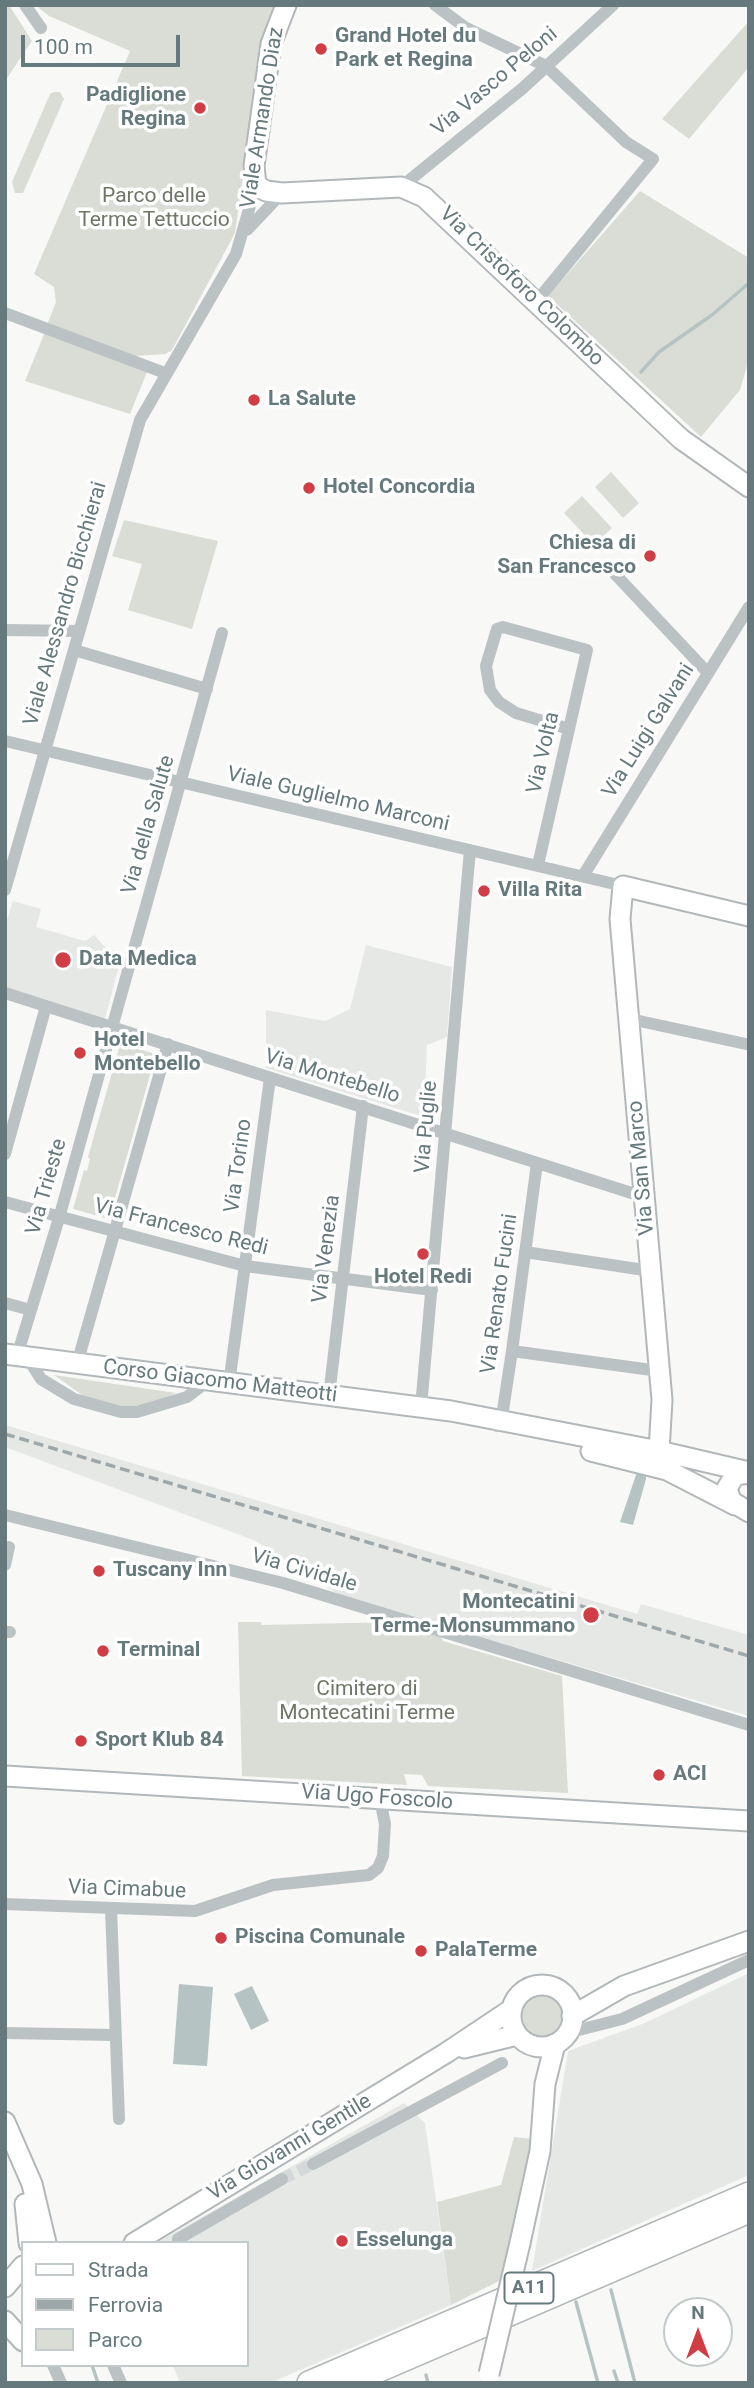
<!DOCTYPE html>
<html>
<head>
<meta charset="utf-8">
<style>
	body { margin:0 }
	#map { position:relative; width:754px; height:2388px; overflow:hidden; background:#f8f8f6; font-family:Roboto,sans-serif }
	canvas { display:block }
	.frame { position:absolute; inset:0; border:7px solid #667a7e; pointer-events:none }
	.legend { position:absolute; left:21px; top:2241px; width:228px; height:126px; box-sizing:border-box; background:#fff; border:2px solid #c2cacb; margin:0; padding:9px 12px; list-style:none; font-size:21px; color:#667a7e }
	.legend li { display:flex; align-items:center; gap:14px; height:35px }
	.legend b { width:35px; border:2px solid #c2cacb }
	.north { position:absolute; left:663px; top:2297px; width:70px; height:70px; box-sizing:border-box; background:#fff; border:2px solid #c2cacb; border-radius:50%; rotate:0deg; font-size:19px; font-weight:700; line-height:28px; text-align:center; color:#667a7e }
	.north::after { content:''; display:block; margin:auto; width:24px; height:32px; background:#d13d44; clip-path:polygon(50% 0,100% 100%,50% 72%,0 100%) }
	.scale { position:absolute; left:21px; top:35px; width:159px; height:32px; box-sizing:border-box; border:4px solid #667a7e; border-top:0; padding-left:9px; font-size:21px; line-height:24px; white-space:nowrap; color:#667a7e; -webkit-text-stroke:5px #fff; paint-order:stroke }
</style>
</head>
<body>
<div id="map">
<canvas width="754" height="2388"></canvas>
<div class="frame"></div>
<ul class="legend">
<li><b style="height:9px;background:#fff"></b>Strada</li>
<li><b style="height:9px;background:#9ea8aa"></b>Ferrovia</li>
<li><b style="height:19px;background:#daddd6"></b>Parco</li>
</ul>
<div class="north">N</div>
<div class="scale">100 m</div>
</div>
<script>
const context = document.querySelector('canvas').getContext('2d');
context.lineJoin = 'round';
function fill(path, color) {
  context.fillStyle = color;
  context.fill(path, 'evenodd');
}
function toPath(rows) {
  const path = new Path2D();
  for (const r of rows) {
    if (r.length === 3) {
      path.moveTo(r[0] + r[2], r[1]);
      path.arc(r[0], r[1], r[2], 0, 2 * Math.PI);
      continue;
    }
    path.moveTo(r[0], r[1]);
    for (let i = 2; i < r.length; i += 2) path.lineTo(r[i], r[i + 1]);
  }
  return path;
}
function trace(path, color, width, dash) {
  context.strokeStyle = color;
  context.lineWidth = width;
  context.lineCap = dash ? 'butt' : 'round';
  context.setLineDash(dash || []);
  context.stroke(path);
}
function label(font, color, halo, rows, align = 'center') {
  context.font = font + ' Roboto,sans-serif';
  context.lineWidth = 7;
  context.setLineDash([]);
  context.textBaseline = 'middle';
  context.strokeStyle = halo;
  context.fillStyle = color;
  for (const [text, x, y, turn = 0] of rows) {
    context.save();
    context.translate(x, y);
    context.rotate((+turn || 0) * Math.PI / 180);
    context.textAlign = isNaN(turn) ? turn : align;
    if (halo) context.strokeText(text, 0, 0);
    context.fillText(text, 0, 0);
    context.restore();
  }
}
fill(toPath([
	[13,901,41,909,36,927,85,941,94,935,106,948,122,954,105,1019,5,988,5,926],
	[366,945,452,967,447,1037,427,1045,424,1117,266,1068,266,1010,325,1021,350,1009],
	[5,1425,637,1614,641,1604,749,1635,749,1716,341,1596,256,1541,5,1447],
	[749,1973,749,2175,532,2271,568,2051,645,2023],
	[404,2103,425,2123,451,2305,270,2383,180,2383,173,2365,247,2365,247,2243,156,2243]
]), '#e6e8e6');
fill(toPath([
	[5,5,9,5,32,41,5,81],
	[35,5,276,5,261,51,235,233,172,350,165,354,135,356,47,325,56,302,54,287,34,274,130,51,49,16],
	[749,21,749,67,689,139,662,119],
	[54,92,60,92,64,99,23,193,15,193,12,182,50,94],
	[640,191,749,258,749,359,740,390,701,437,548,296],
	[45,332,147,372,130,414,25,381],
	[611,472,639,503,623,518,595,487],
	[582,496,612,528,594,545,564,513],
	[124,520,218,541,192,629,128,610,142,564,112,556],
	[124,1045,156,1054,109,1219,73,1209,84,1170,87,1171,90,1159,88,1157,119,1048,123,1049],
	[54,1375,176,1393,153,1404,120,1408,89,1400],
	[238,1622,261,1622,262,1625,395,1622,440,1635,443,1641,562,1676,568,1793,428,1786,422,1775,404,1774,407,1785,242,1776],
	[542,2017,24],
	[514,2137,533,2139,501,2280,451,2305,437,2202,501,2185]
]), '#daddd6');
fill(toPath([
	[637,1472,646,1474,646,1479,633,1525,620,1522],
	[179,1984,213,1987,207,2066,173,2064],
	[252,1986,269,2021,251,2030,234,1994]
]), '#b5c4c3');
trace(toPath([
	[641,372,659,352,712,315,749,283],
	[611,2290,635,2383],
	[576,2302,598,2383],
	[92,2365,98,2383],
	[614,2371,618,2383],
	[426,2375,428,2383]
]), '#b5c4c3', 3.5);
trace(toPath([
	[282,2179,313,2164]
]), '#d4d8d8', 12, [12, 6]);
const major = toPath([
	[286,5,271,44,254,166,256,185,266,191,282,193,401,187,424,197,681,439,749,487],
	[5,1354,451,1411,659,1451,749,1472],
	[591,1451,667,1470,735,1505],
	[659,1451,662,1400,620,919,623,886,749,916],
	[749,1473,735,1475,727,1488,731,1501,749,1512],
	[5,1776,749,1821],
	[542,2016,31],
	[572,2016,624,1986,749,1941],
	[464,2048,517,2035],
	[5,2122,32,2184,46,2243],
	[25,2204,29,2243],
	[134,2243,446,2053,512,2009],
	[520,2243,540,2151,545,2084,555,2044],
	[5,2287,23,2266],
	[5,2321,23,2341]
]);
const highway = toPath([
	[309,2383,749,2194],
	[349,2383,749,2211]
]);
trace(major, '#b2b8ba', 23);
trace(highway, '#b2b7b9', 26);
trace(toPath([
	[25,5,41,28],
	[435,5,466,28,546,66,626,142,653,159,536,302],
	[401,187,523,88,613,5],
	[247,230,282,193],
	[5,313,165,373],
	[615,574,708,673],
	[5,630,79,631],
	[74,650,207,689],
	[5,741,623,886],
	[538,865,587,650,503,627,497,629,486,666,490,690,499,702,516,713,569,729],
	[583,876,749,607],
	[5,890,140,420,236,254,256,185],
	[5,993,644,1197],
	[630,1019,746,1044],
	[5,1154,46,1006],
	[5,1202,245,1266,432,1290],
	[525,1252,651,1271],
	[5,1303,31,1310],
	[512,1351,659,1371],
	[17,1356,59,1218,222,633],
	[27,1357,41,1379,74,1399,121,1412,137,1412,187,1397,208,1381],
	[77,1364,168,1044],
	[229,1384,270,1078],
	[329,1396,363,1106],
	[421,1407,470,850],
	[497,1426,501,1423,512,1351,537,1163],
	[5,1515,283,1583,749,1725],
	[5,1565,9,1547],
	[5,1632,10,1632],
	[5,1904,195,1911,273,1885,369,1875,378,1868,383,1856,385,1824,380,1799],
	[111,1909,119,2119],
	[5,2033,114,2035],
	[567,2033,622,2019,749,1960],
	[313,2164,502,2063],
	[178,2239,282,2179],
	[53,2365,61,2383],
	[113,2365,121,2383]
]), '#bbc2c3', 12);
trace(major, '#fff', 19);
trace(highway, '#fff', 23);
trace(toPath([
	[5,1434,749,1656]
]), '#9ea8aa', 3.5, [10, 5]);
const majorBridge = toPath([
	[489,2374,520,2243]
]);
trace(majorBridge, '#b2b8ba', 23, []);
trace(majorBridge, '#fff', 19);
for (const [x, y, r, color] of [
	[321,49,7,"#d13d44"],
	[200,108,7,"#d13d44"],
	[254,400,7,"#d13d44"],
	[309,488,7,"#d13d44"],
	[650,556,7,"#d13d44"],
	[484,891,7,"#d13d44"],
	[63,960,9,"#d13d44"],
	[80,1053,7,"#d13d44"],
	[423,1254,7,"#d13d44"],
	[99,1571,7,"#d13d44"],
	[591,1615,9,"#d13d44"],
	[103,1651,7,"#d13d44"],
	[81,1741,7,"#d13d44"],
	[659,1775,7,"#d13d44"],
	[221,1938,7,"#d13d44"],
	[421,1951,7,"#d13d44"],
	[342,2241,7,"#d13d44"]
]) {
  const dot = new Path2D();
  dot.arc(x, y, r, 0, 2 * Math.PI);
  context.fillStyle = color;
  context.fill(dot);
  trace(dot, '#fff', 2.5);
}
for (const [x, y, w] of [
	[529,2288,49]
]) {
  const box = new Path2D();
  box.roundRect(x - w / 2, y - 15.5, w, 31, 5);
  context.fillStyle = '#fff';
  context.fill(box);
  trace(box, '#667a7e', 2);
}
label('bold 19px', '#667a7e', null, [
	["A11",529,2288]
]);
label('bold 21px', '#667a7e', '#fff', [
	["Grand Hotel du",335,37],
	["Park et Regina",335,61],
	["Padiglione",186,96,"right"],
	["Regina",186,120,"right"],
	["La Salute",268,400],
	["Hotel Concordia",323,488],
	["Chiesa di",636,544,"right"],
	["San Francesco",636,568,"right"],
	["Villa Rita",498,891],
	["Data Medica",79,960],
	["Hotel",94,1041],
	["Montebello",94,1065],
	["Hotel Redi",423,1278,"center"],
	["Tuscany Inn",113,1571],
	["Montecatini",575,1603,"right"],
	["Terme-Monsummano",575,1627,"right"],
	["Terminal",117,1651],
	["Sport Klub 84",95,1741],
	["ACI",673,1775],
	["Piscina Comunale",235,1938],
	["PalaTerme",435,1951],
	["Esselunga",356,2241]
], 'left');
label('21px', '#667a7e', '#fff', [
	["Via Vasco Peloni",495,82,-40],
	["Viale Armando Diaz",263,118,-81],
	["Via Cristoforo Colombo",521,287,44],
	["Viale Alessandro Bicchierai",66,604,-74],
	["Via Luigi Galvani",649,731,-58],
	["Via Volta",544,753,-77],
	["Viale Guglielmo Marconi",338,800,13],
	["Via della Salute",149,825,-74],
	["Via Montebello",332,1077,17],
	["Via Puglie",427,1127,-85],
	["Via Torino",239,1166,-82],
	["Via San Marco",642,1168,-95],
	["Via Trieste",47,1187,-74],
	["Via Francesco Redi",181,1228,14],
	["Via Venezia",327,1249,-83],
	["Via Renato Fucini",500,1294,-82],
	["Corso Giacomo Matteotti",220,1382,7],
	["Via Cividale",304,1571,16],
	["Via Ugo Foscolo",377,1798,4],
	["Via Cimabue",127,1890,2],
	["Via Giovanni Gentile",290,2148,-31]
]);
label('21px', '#6d7765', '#fff', [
	["Parco delle",154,197],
	["Terme Tettuccio",154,221],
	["Cimitero di",367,1690],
	["Montecatini Terme",367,1714]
]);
</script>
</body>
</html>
